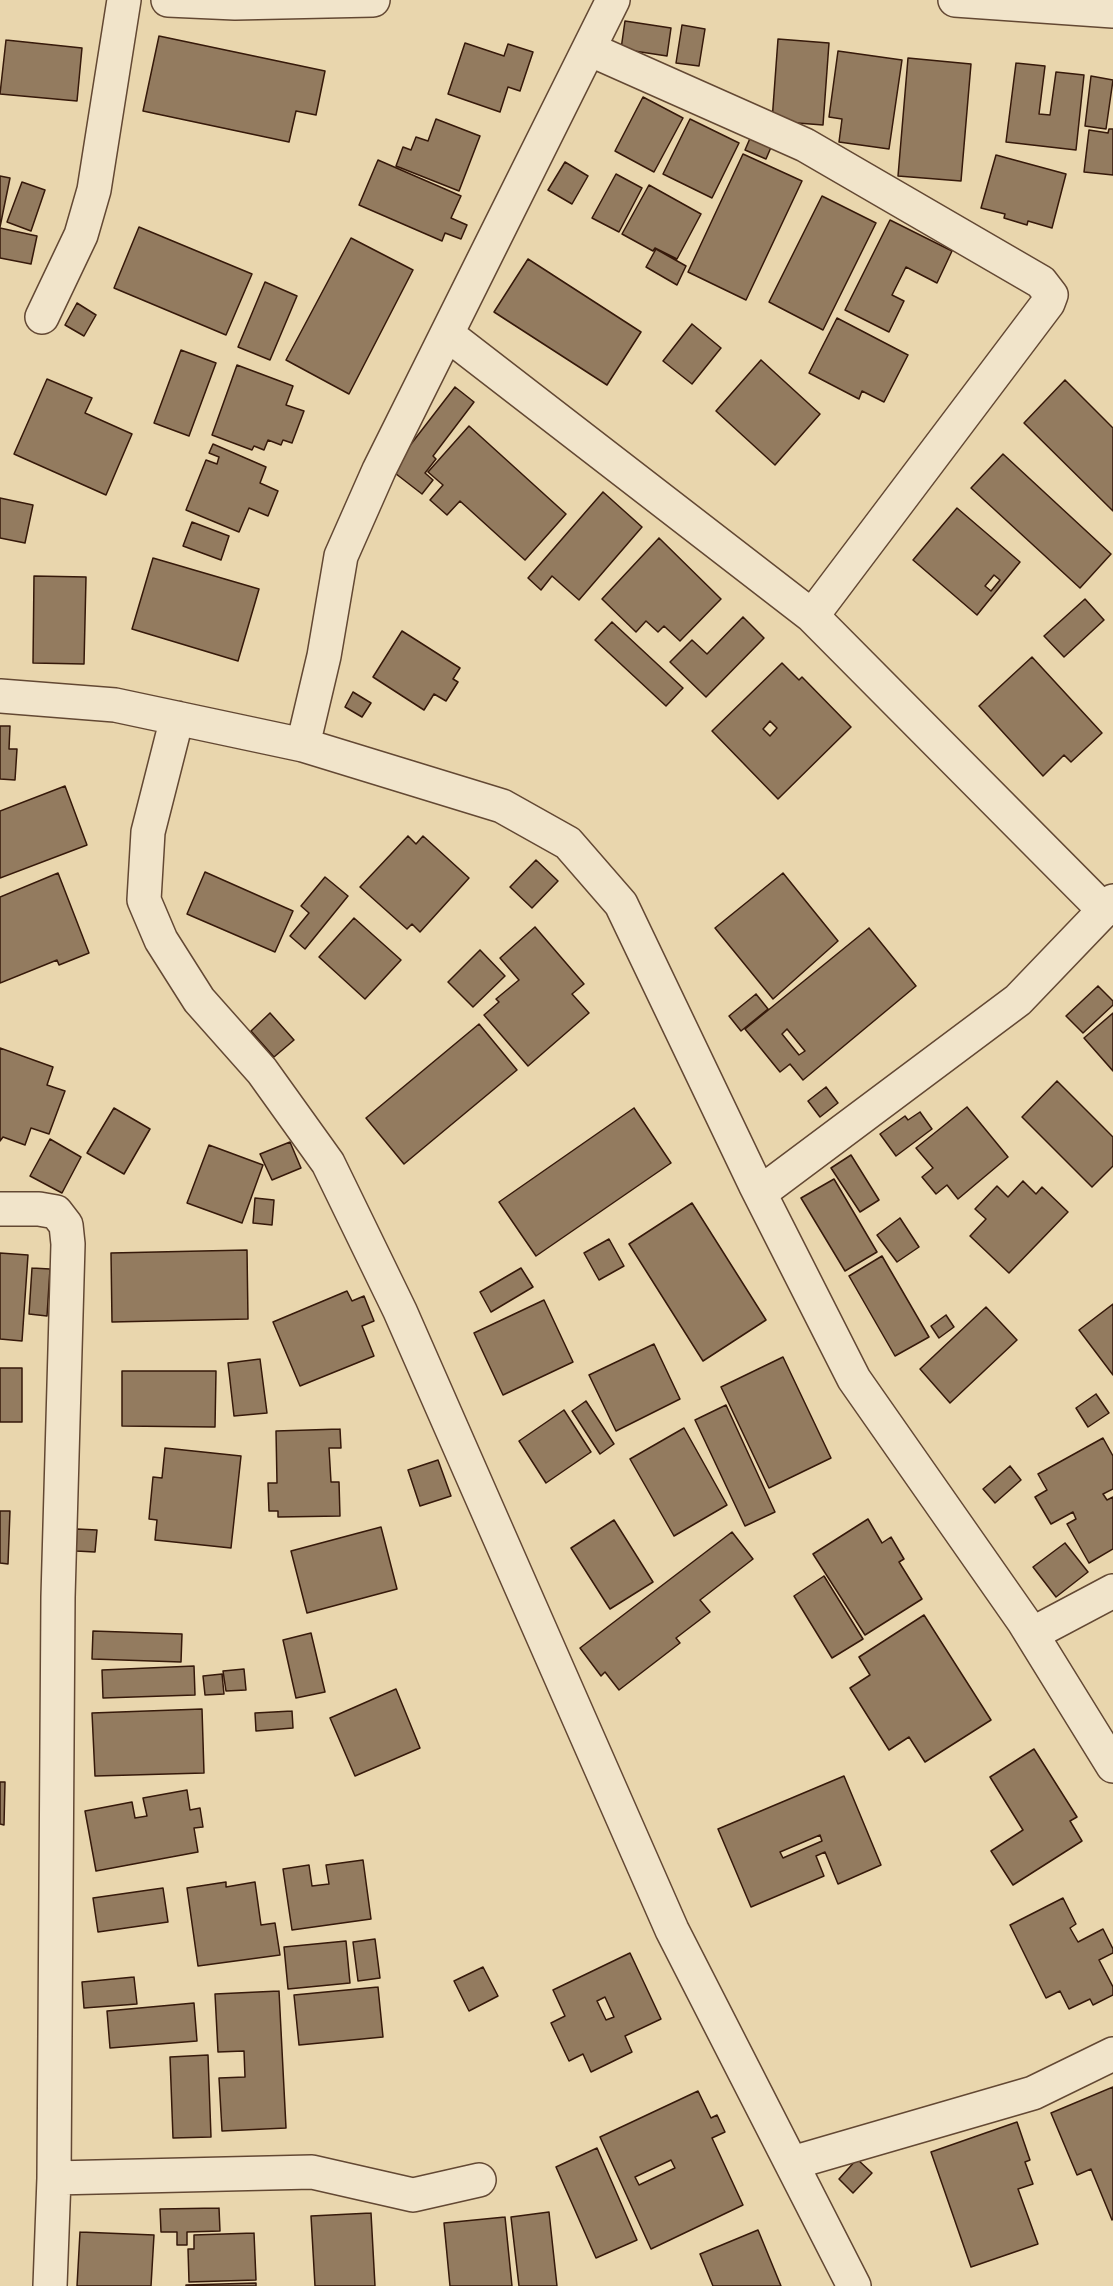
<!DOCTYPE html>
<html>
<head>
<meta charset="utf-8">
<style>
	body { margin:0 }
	canvas { display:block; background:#e9d6ad }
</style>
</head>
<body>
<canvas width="1113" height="2286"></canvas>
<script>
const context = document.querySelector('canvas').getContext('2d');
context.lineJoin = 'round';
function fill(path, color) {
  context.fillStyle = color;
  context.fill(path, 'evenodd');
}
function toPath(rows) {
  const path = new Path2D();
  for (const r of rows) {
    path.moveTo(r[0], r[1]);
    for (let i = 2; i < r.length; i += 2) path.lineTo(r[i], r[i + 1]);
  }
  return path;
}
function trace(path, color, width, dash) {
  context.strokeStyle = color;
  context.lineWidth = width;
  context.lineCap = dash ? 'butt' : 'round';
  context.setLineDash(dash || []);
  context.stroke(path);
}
const building = toPath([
	[625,21,671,28,667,56,621,49,625,21],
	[682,25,705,29,699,66,676,63,682,25],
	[159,36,325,71,316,115,296,111,289,142,143,111,159,36],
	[778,39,829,43,823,125,772,121,778,39],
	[6,40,82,48,77,101,0,94,6,40],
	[465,43,504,56,508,44,533,52,520,91,508,87,500,112,448,94,465,43],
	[838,51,902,60,889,149,839,142,842,119,829,117,838,51],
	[908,58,971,64,961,181,898,176,908,58],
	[1016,63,1045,66,1039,114,1050,115,1056,72,1084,75,1076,150,1006,142,1016,63],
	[1091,76,1113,80,1106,129,1085,126,1091,76],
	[643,97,683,118,654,172,615,151,643,97],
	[436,119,480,136,459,191,396,166,403,147,411,150,416,137,428,141,436,119],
	[690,119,739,143,712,198,663,174,690,119],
	[1109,129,1113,129,1113,175,1084,172,1089,130,1108,133,1109,129],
	[751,136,772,145,766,159,745,150,751,136],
	[743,154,802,181,746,300,688,272,743,154],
	[996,155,1066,174,1052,228,1028,221,1027,225,1004,218,1005,214,981,208,996,155],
	[378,160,461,196,451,218,467,225,461,239,445,233,442,241,359,205,378,160],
	[565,162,588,176,572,204,548,190,565,162],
	[616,174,642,188,619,232,592,218,616,174],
	[0,176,10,178,0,227,0,176],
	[22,182,45,190,31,231,7,222,22,182],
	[649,185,701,214,677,259,655,248,653,251,622,234,649,185],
	[822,196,876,223,823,330,769,302,822,196],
	[890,220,952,251,937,283,906,267,892,295,904,301,889,332,845,310,890,220],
	[139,227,252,274,226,335,114,288,139,227],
	[0,228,37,236,31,264,0,258,0,228],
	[351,238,413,270,349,394,286,360,351,238],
	[656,249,686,266,677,285,646,267,656,249],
	[528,259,641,332,607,385,494,312,528,259],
	[265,282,297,296,270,360,238,347,265,282],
	[77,303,96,315,84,336,65,325,77,303],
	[837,318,908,355,884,402,862,391,859,399,809,373,837,318],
	[692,324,721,348,692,384,663,361,692,324],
	[181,350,216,363,189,436,154,423,181,350],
	[761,360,820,414,775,465,716,411,761,360],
	[237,365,293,386,286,405,304,411,292,443,283,440,281,445,268,440,264,450,254,446,252,450,212,435,237,365],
	[47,379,92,398,85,413,132,434,106,495,14,454,47,379],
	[1065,380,1113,428,1113,511,1024,423,1065,380],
	[455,387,474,402,433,456,436,459,425,473,433,480,422,494,391,470,455,387],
	[469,426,566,514,525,560,460,501,447,515,430,500,443,485,428,472,469,426],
	[213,444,266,467,260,483,278,491,268,516,249,508,239,532,186,510,206,460,217,464,219,457,209,453,213,444],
	[1003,454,1111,554,1080,588,971,488,1003,454],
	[603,492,642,527,579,600,552,576,541,590,528,578,603,492],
	[0,498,33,505,25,543,0,538,0,498],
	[957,508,1020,562,977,615,913,560,957,508],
	[994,575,1000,580,991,591,985,586,994,575],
	[192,522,229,536,221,560,183,546,192,522],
	[659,538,721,599,680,641,664,626,658,632,646,621,636,632,602,599,659,538],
	[153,558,259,589,238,661,132,629,153,558],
	[34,576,86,577,84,664,33,663,34,576],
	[1085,599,1104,620,1064,657,1044,636,1085,599],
	[743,617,764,638,706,697,670,662,692,640,707,654,743,617],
	[612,622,683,688,666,706,595,640,612,622],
	[402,631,460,668,453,679,458,682,446,701,434,694,424,710,373,677,402,631],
	[1032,657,1102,733,1071,762,1064,755,1043,776,979,706,1032,657],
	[782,663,799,680,802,677,851,727,778,799,712,731,782,663],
	[770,721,777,728,770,736,763,729,770,721],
	[353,692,371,703,362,717,345,707,353,692],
	[0,726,10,726,9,749,17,749,15,780,0,779,0,726],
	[65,786,87,845,0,878,0,811,65,786],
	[408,836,416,844,423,836,469,878,420,932,412,924,407,929,360,887,408,836],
	[536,860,558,881,532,908,510,887,536,860],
	[205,872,293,911,275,952,187,914,205,872],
	[58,873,89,953,59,965,57,960,0,983,0,897,58,873],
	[783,873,838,941,773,999,715,928,783,873],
	[325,877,348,896,305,949,290,936,309,913,301,906,325,877],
	[354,918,401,960,365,999,319,957,354,918],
	[535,927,584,984,572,994,589,1013,528,1066,484,1015,499,1002,496,999,519,980,500,958,535,927],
	[869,928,916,986,803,1080,790,1064,780,1072,745,1029,869,928],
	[787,1029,805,1051,799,1055,782,1034,787,1029],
	[480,950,505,976,473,1007,448,982,480,950],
	[1098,986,1113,1001,1113,1005,1083,1033,1066,1016,1098,986],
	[756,994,768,1009,741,1031,729,1016,756,994],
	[270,1013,294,1040,274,1057,251,1031,270,1013],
	[1113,1013,1113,1071,1084,1038,1113,1013],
	[479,1024,517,1070,404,1164,366,1118,479,1024],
	[0,1048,53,1067,47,1085,65,1091,49,1134,31,1128,25,1145,3,1137,0,1141,0,1048],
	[1057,1081,1113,1137,1113,1166,1092,1187,1022,1117,1057,1081],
	[826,1087,838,1103,820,1117,808,1101,826,1087],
	[967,1107,1008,1157,958,1199,947,1185,936,1194,922,1177,933,1168,916,1148,967,1107],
	[114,1108,150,1129,124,1174,87,1153,114,1108],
	[634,1108,671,1163,536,1256,499,1202,634,1108],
	[920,1112,932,1129,896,1156,880,1134,905,1116,908,1120,920,1112],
	[50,1139,81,1157,62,1193,30,1176,50,1139],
	[290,1142,301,1168,272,1180,260,1154,290,1142],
	[209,1145,263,1165,242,1223,187,1203,209,1145],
	[851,1155,879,1200,860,1212,831,1168,851,1155],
	[834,1179,877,1252,845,1271,801,1198,834,1179],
	[1023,1181,1036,1194,1042,1187,1068,1212,1009,1273,970,1236,986,1219,975,1209,997,1186,1008,1197,1023,1181],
	[255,1198,274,1200,272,1225,253,1223,255,1198],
	[692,1203,766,1320,703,1361,629,1244,692,1203],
	[900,1218,919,1247,897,1262,877,1235,900,1218],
	[609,1239,624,1266,599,1280,584,1253,609,1239],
	[247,1250,248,1319,112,1322,111,1253,247,1250],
	[0,1253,28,1255,22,1341,0,1339,0,1253],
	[882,1256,929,1337,895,1356,849,1276,882,1256],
	[32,1268,50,1269,47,1316,29,1314,32,1268],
	[521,1268,533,1287,491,1312,480,1292,521,1268],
	[347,1291,352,1301,364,1296,374,1321,362,1326,374,1356,300,1386,273,1322,347,1291],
	[544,1300,573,1362,503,1395,474,1333,544,1300],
	[1113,1304,1113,1375,1079,1330,1113,1304],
	[986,1307,1017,1340,950,1403,920,1369,986,1307],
	[946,1315,954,1327,939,1338,931,1326,946,1315],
	[654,1344,680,1399,616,1431,589,1375,654,1344],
	[783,1357,831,1458,769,1488,721,1387,783,1357],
	[260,1359,267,1413,234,1416,228,1363,260,1359],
	[0,1368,22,1368,22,1422,0,1422,0,1368],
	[122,1371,216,1371,215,1427,122,1426,122,1371],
	[1096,1394,1109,1413,1088,1427,1076,1408,1096,1394],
	[586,1401,614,1444,600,1454,572,1411,586,1401],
	[726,1405,775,1512,745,1526,695,1420,726,1405],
	[564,1410,591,1452,546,1483,519,1441,564,1410],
	[684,1428,727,1505,674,1536,630,1459,684,1428],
	[340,1429,341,1448,329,1448,331,1482,339,1482,340,1516,278,1517,278,1511,269,1511,268,1483,277,1483,276,1431,340,1429],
	[1103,1438,1113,1456,1113,1489,1103,1494,1107,1500,1113,1497,1113,1549,1089,1563,1067,1524,1076,1519,1073,1512,1051,1524,1035,1497,1047,1490,1038,1474,1103,1438],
	[165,1448,241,1456,231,1548,155,1540,157,1520,149,1519,153,1477,162,1478,165,1448],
	[438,1460,451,1496,420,1506,408,1470,438,1460],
	[1010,1466,1021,1480,995,1503,983,1489,1010,1466],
	[0,1511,10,1511,8,1564,0,1563,0,1511],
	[868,1519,882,1543,891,1537,904,1559,899,1562,922,1599,865,1635,813,1554,868,1519],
	[614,1520,653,1582,610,1609,571,1548,614,1520],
	[381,1527,397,1589,307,1613,291,1551,381,1527],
	[77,1529,97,1530,95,1552,76,1551,77,1529],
	[732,1532,753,1559,700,1600,710,1612,676,1638,680,1643,619,1690,605,1672,601,1676,580,1648,732,1532],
	[1065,1543,1088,1572,1056,1597,1033,1567,1065,1543],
	[824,1576,863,1639,832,1658,794,1596,824,1576],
	[924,1615,991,1720,925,1762,909,1737,889,1750,850,1688,870,1675,859,1657,924,1615],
	[93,1631,182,1634,181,1662,92,1659,93,1631],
	[311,1633,325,1692,296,1698,283,1640,311,1633],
	[194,1666,195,1695,103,1698,102,1670,194,1666],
	[244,1669,246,1690,226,1691,223,1671,244,1669],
	[222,1674,224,1694,205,1695,203,1676,222,1674],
	[396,1689,420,1748,355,1776,330,1718,396,1689],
	[202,1709,204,1773,95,1776,92,1713,202,1709],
	[292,1711,293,1728,256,1731,255,1713,292,1711],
	[1034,1749,1077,1817,1070,1821,1082,1841,1013,1885,991,1851,1023,1830,990,1777,1034,1749],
	[844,1776,881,1865,838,1884,825,1852,816,1856,824,1876,751,1907,718,1829,844,1776],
	[820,1835,822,1841,783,1858,780,1852,820,1835],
	[0,1782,5,1782,4,1825,0,1824,0,1782],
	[187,1790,190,1810,200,1808,203,1827,194,1828,198,1852,96,1871,85,1811,132,1802,135,1818,147,1816,143,1798,187,1790],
	[363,1860,371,1919,292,1930,283,1869,309,1865,312,1886,329,1884,326,1865,363,1860],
	[226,1882,226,1887,255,1882,261,1925,275,1923,280,1955,198,1966,187,1888,226,1882],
	[163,1888,168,1922,98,1932,93,1898,163,1888],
	[1063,1898,1076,1924,1070,1928,1078,1942,1103,1929,1113,1949,1113,1953,1099,1960,1113,1987,1113,1995,1093,2005,1090,1999,1069,2009,1060,1991,1046,1998,1010,1925,1063,1898],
	[375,1939,380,1978,358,1981,353,1942,375,1939],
	[346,1941,350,1983,288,1989,284,1947,346,1941],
	[630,1953,661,2019,625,2036,632,2052,591,2072,583,2054,569,2061,551,2023,565,2016,553,1990,630,1953],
	[605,1997,614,2017,606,2020,597,2001,605,1997],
	[483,1967,498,1996,469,2011,454,1981,483,1967],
	[134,1977,137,2004,84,2008,82,1982,134,1977],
	[378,1987,383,2037,299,2045,294,1995,378,1987],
	[279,1991,286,2128,222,2131,219,2078,245,2077,244,2051,218,2052,215,1994,279,1991],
	[194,2003,197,2041,110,2048,107,2011,194,2003],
	[208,2055,211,2137,173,2138,170,2057,208,2055],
	[1113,2087,1113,2219,1112,2220,1091,2169,1077,2175,1051,2113,1113,2087],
	[698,2091,711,2118,717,2115,725,2132,712,2138,743,2205,651,2249,600,2137,698,2091],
	[671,2160,675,2168,639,2185,635,2177,671,2160],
	[1017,2122,1030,2160,1025,2162,1033,2184,1018,2189,1038,2244,971,2267,931,2152,1017,2122],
	[597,2148,637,2240,596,2258,556,2167,597,2148],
	[857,2159,872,2173,853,2193,839,2179,857,2159],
	[219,2208,220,2231,187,2232,187,2245,177,2245,177,2232,161,2232,160,2209,219,2208],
	[549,2212,557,2286,519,2286,511,2217,549,2212],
	[371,2213,375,2286,315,2286,311,2216,371,2213],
	[505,2217,512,2286,450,2286,444,2223,505,2217],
	[758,2230,781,2286,713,2286,700,2254,758,2230],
	[80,2232,154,2235,151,2286,77,2286,80,2232],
	[254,2233,256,2280,189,2282,188,2249,194,2249,194,2235,254,2233],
	[256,2283,256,2286,186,2286,186,2285,256,2283]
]);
fill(building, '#937b5f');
trace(building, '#36190a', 1.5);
const minor = toPath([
	[168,0,235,3,373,0],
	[955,0,1113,11],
	[589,49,805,145,1041,282,1051,295,1048,303,812,616],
	[42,317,81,235,94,190,124,0],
	[447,334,812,616,1104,910],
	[0,696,115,705,303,745,502,806,568,843,621,904,755,1184,854,1379,1024,1622,1113,1766],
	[177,718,148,832,144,900,161,940,199,1000,262,1071,328,1163,400,1311,672,1930,854,2286],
	[303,745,324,656,341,556,379,470,613,0],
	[760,1193,1018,1000,1113,901],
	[0,1209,39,1209,56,1212,66,1225,68,1244,58,1597,54,2178,50,2286],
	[1032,1634,1113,1591],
	[792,2163,1033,2093,1113,2054],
	[54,2178,312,2172,413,2195,479,2180]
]);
trace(minor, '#634833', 36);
trace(minor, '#f1e4ca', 33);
</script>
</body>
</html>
